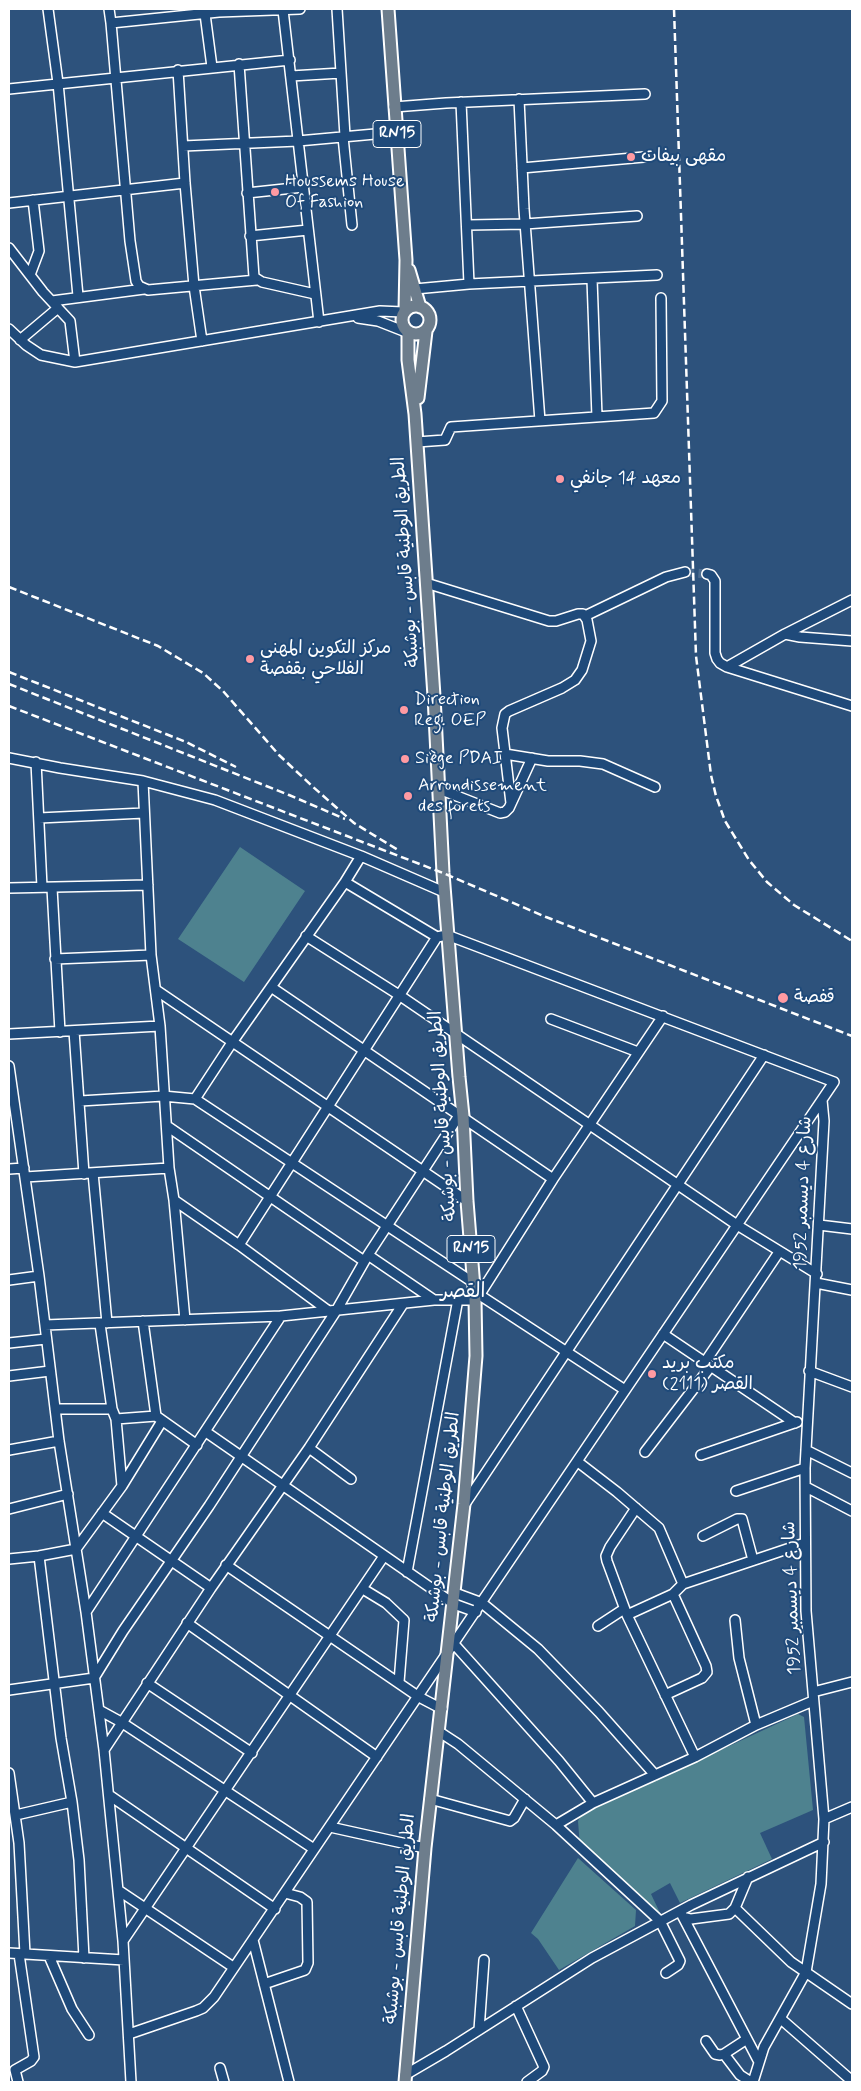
<!DOCTYPE html>
<html>
<head>
<meta charset="utf-8">
<style>
	body { margin:0 }
	#map { position:relative; width:861px; height:2091px; overflow:hidden; background:#2d527c; font-family:Mynerve,sans-serif }
	canvas { display:block }
	.frame { position:absolute; inset:0; border:10px solid #fff; pointer-events:none }
</style>
</head>
<body>
<div id="map">
<canvas width="861" height="2091"></canvas>
<div class="frame"></div>
</div>
<script>
const context = document.querySelector('canvas').getContext('2d');
context.lineJoin = 'round';
function fill(path, color) {
  context.fillStyle = color;
  context.fill(path, 'evenodd');
}
function toPath(rows) {
  const path = new Path2D();
  for (const r of rows) {
    if (r.length === 3) {
      path.moveTo(r[0] + r[2], r[1]);
      path.arc(r[0], r[1], r[2], 0, 2 * Math.PI);
      continue;
    }
    path.moveTo(r[0], r[1]);
    for (let i = 2; i < r.length; i += 2) path.lineTo(r[i], r[i + 1]);
  }
  return path;
}
function trace(path, color, width, dash) {
  context.strokeStyle = color;
  context.lineWidth = width;
  context.lineCap = dash ? 'butt' : 'round';
  context.setLineDash(dash || []);
  context.stroke(path);
}
function label(font, color, halo, rows, align = 'center') {
  context.font = font + ' Mynerve,"Playpen Sans Arabic",sans-serif';
  context.lineWidth = 4;
  context.setLineDash([]);
  context.textBaseline = 'middle';
  context.strokeStyle = halo;
  context.fillStyle = color;
  for (const [text, x, y, turn = 0] of rows) {
    context.save();
    context.translate(x, y);
    context.rotate((+turn || 0) * Math.PI / 180);
    context.textAlign = isNaN(turn) ? turn : align;
    if (halo) context.strokeText(text, 0, 0);
    context.fillText(text, 0, 0);
    context.restore();
  }
}
fill(toPath([
	[240,847,305,891,244,982,178,939],
	[798,1714,804,1717,813,1810,760,1833,772,1859,680,1903,670,1883,651,1894,660,1913,658,1914,580,1847,578,1821,581,1815],
	[578,1858,636,1910,635,1926,559,1970,538,1939,531,1933]
]), '#4e828f');
trace(toPath([
	[685,572,707,574]
]), '#4c6c90', 9, [9, 4.5]);
const minor = toPath([
	[48,9,58,83,78,296],
	[109,9,111,23],
	[337,9,345,136],
	[283,10,319,322],
	[205,14,212,67],
	[239,64,254,277,262,282,315,294],
	[178,70,185,183,194,286,202,341],
	[291,76,341,73],
	[9,89,290,60],
	[519,99,524,209,540,421],
	[461,102,469,284],
	[394,107,446,103,645,94],
	[343,137,352,225],
	[183,146,298,141,397,132],
	[522,168,644,157],
	[247,193,303,187],
	[9,203,185,183],
	[468,225,525,224,637,216],
	[250,236,308,230],
	[9,248,43,292,70,321,75,362],
	[30,275,39,251,33,200],
	[592,279,597,417],
	[257,280,148,290,139,286,136,281,130,241,111,23,219,12,300,9],
	[415,289,469,284,657,275],
	[52,301,144,289],
	[358,318,378,321,406,332],
	[9,329,26,345,41,355,75,362,380,311,403,312],
	[20,340,58,308],
	[417,442,445,440,451,427,654,413,662,401,661,298],
	[707,574,711,575,715,581,715,653,717,659,720,663,727,667,852,706],
	[426,583,549,621,556,621,578,614,583,614,587,620,591,641,582,670,575,680,562,688,509,711,505,714,502,728,511,803],
	[585,616,666,577,685,572],
	[785,634,800,637,852,641],
	[727,667,785,634,852,600],
	[505,754,548,761,580,761,603,764,655,787],
	[9,758,60,768,143,781,215,800,361,856,444,892],
	[36,762,42,887],
	[143,781,151,955,160,1026,169,1168,174,1200,185,1320],
	[439,789,500,813,505,812,509,808,532,758],
	[39,818,144,813],
	[9,888,148,885],
	[52,888,60,1032],
	[306,936,399,995,737,1225,817,1274],
	[55,959,151,955],
	[271,987,553,1179],
	[156,990,467,1201],
	[551,1019,638,1052],
	[74,1031,84,1174],
	[9,1034,160,1026],
	[9,1066,39,1276,59,1441,86,1612,104,1750,123,1941,131,2082],
	[195,1099,233,1041,345,882,361,856],
	[80,1101,163,1096,195,1099,474,1283],
	[167,1126,364,1261],
	[9,1169,24,1168],
	[93,1173,107,1323],
	[25,1177,169,1168],
	[174,1200,239,1245,330,1312],
	[819,1225,852,1229],
	[239,1245,437,937],
	[368,1255,434,1300],
	[9,1280,39,1276],
	[816,1283,852,1290],
	[475,1292,625,1390],
	[480,1294,553,1179,663,1016],
	[143,1321,156,1416],
	[100,1324,112,1409,116,1419,122,1486],
	[45,1325,281,1316,434,1300,475,1300],
	[663,1334,795,1423],
	[9,1343,46,1339],
	[705,1362,779,1252],
	[809,1371,852,1387],
	[9,1376,50,1371],
	[55,1409,112,1409],
	[116,1419,156,1416,197,1445],
	[206,1432,454,1604,476,1612],
	[309,1448,351,1479],
	[9,1450,59,1441],
	[806,1450,852,1473],
	[645,1452,711,1366],
	[701,1455,797,1422],
	[578,1462,617,1492,659,1528,683,1584,673,1594,627,1615],
	[806,1487,852,1511],
	[736,1491,805,1468],
	[465,1504,764,1055],
	[636,1508,610,1547,606,1556,607,1561,627,1615,695,1757],
	[9,1509,68,1494],
	[102,1513,211,1588],
	[703,1536,737,1519,742,1519,753,1560],
	[39,1556,61,1738,72,1802,79,1860,84,1958],
	[9,1559,39,1556,76,1549,122,1486,162,1421],
	[226,1565,419,1697,442,1709],
	[407,1572,458,1299],
	[683,1584,805,1543],
	[363,1589,386,1603,404,1620,399,1682],
	[455,1593,482,1603,538,1649,599,1712,655,1775],
	[86,1612,281,1316],
	[735,1620,739,1658,756,1725],
	[187,1623,377,1757],
	[598,1626,624,1609],
	[454,1644,559,1761,593,1803],
	[147,1683,252,1753],
	[9,1690,94,1678,123,1631,209,1506,336,1311,368,1255,460,1114],
	[813,1692,852,1682],
	[665,1695,702,1678,707,1672,706,1666,673,1594],
	[99,1710,121,1722,314,1849],
	[438,1731,458,1744,556,1825,660,1921,680,1961,678,1965,666,1973],
	[104,1750,211,1588,309,1448,403,1304],
	[9,1773,19,1843,25,1954],
	[109,1795,275,1909],
	[430,1799,510,1821,514,1818,525,1799],
	[16,1815,72,1802],
	[824,1819,852,1807],
	[556,1825,593,1803,695,1757,756,1725,813,1701],
	[330,1827,425,1848],
	[118,1890,233,1967],
	[735,1908,791,1962,852,2004],
	[682,1915,683,1917,691,1919,729,1914,735,1908,748,1877],
	[683,1917,759,2062],
	[253,1940,289,2082],
	[123,1941,384,1556],
	[9,1953,124,1960],
	[49,1956,72,2009,89,2035],
	[264,1984,305,1970,308,1963,307,1902,300,1897,285,1893],
	[516,2006,544,2067,542,2071,527,2082],
	[781,2019,852,2081],
	[479,2030,484,1960],
	[129,2034,196,2011,203,2008,214,1997,834,1082,447,935,437,937,345,882],
	[706,2041,715,2054,720,2055,724,2054,747,2039],
	[724,2054,740,2075,751,2082],
	[220,2068,224,2082],
	[405,2075,446,2051,592,1958,691,1905,824,1842],
	[18,2082,15,2070,31,2061,34,2057,19,1954],
	[753,2082,764,2047,806,1972,821,1884,824,1819,806,1611,805,1468,824,1121,822,1100]
]);
const major = toPath([
	[388,9,406,260,405,310],
	[409,270,420,307],
	[416,320,14],
	[418,398,426,331],
	[405,2082,425,1848,464,1504,476,1356,475,1300,467,1201,463,1116,459,1077,443,873,434,696,415,414,408,360,408,333]
]);
trace(minor, '#fff', 12);
trace(major, '#fff', 15);
trace(minor, '#1f4a7a', 9);
trace(major, '#6d7d8c', 11);
trace(toPath([
	[674,9,696,656,711,775,716,796,725,821,749,860,767,882,794,905,852,941],
	[9,587,158,646,203,673,223,691,279,755,312,786,354,823,398,850],
	[9,672,186,742,236,767],
	[9,684,289,795,345,819],
	[9,706,443,873,546,917,852,1036]
]), '#fff', 2.5, [8, 4]);
for (const [x, y, r, color] of [
	[631,157,5,"#ff9aa2"],
	[275,192,5,"#ff9aa2"],
	[560,479,5,"#ff9aa2"],
	[250,659,5,"#ff9aa2"],
	[404,710,5,"#ff9aa2"],
	[405,759,5,"#ff9aa2"],
	[408,796,5,"#ff9aa2"],
	[783,998,6,"#ff9aa2"],
	[652,1374,5,"#ff9aa2"]
]) {
  const dot = new Path2D();
  dot.arc(x, y, r, 0, 2 * Math.PI);
  context.fillStyle = color;
  context.fill(dot);
  trace(dot, '#1f4a7a', 2);
}
for (const [x, y, w] of [
	[397,134,48],
	[471,1249,48]
]) {
  const box = new Path2D();
  box.roundRect(x - w / 2, y - 13.5, w, 27, 4);
  context.fillStyle = '#1f4a7a';
  context.fill(box);
  trace(box, '#fff', 1);
}
label('bold 16px', '#fff', null, [
	["RN15",397,134],
	["RN15",471,1249]
]);
label('18px', '#fff', '#1f4a7a', [
	["مقهى بيفات",641,157],
	["Houssems House",285,182],
	["Of Fashion",285,203],
	["معهد 14 جانفي",570,479],
	["مركز التكوين المهني",260,649],
	["الفلاحي بقفصة",260,670],
	["Direction",414,700],
	["Reg. OEP",414,721],
	["Siège PDAI",415,759],
	["Arrondissement",418,786],
	["des forets",418,807],
	["قفصة",794,998],
	["مكتب بريد",662,1364],
	["القصر (2111)",662,1385]
], 'left');
label('18px', '#fff', '#1f4a7a', [
	["الطريق الوطنية قابس - بوشبكة",407,562,-94],
	["الطريق الوطنية قابس - بوشبكة",444,1116,-94],
	["شارع 4 ديسمبر 1952",804,1193,-88],
	["الطريق الوطنية قابس - بوشبكة",444,1517,-84],
	["شارع 4 ديسمبر 1952",793,1598,-92],
	["الطريق الوطنية قابس - بوشبكة",401,1919,-85]
]);
label('20px', '#fff', '#1f4a7a', [
	["القصر",463,1293]
]);
</script>
</body>
</html>
